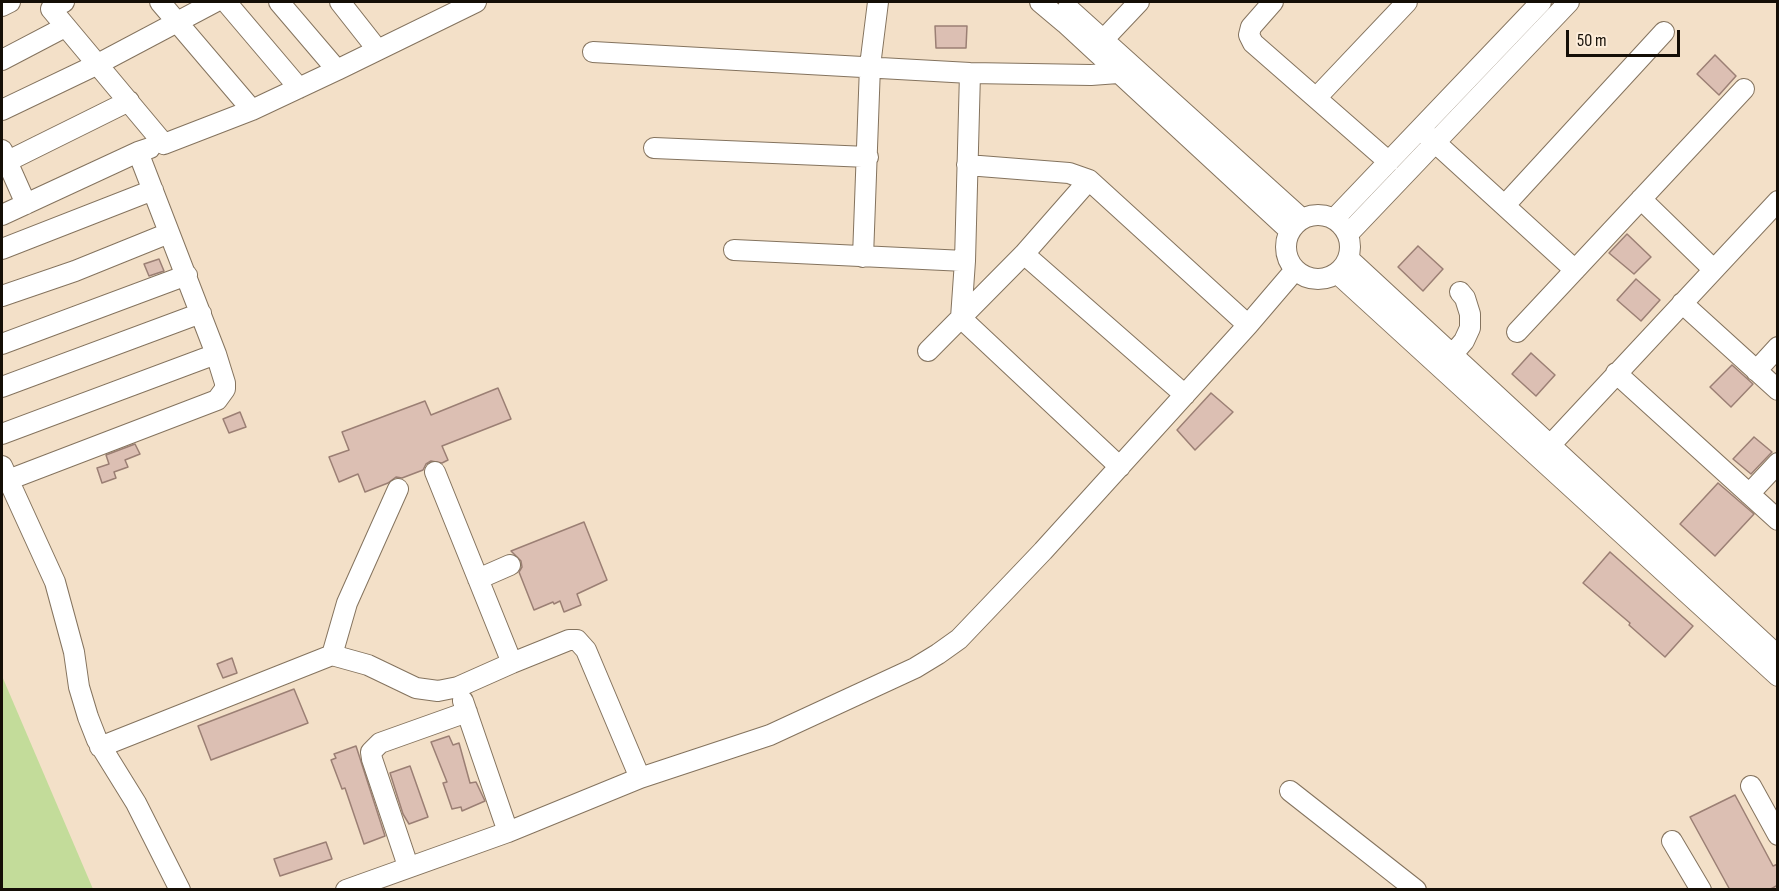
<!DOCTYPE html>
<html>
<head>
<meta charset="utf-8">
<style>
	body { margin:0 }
	#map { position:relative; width:1779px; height:891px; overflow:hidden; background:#f3e0c8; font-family:"Sofia Sans Condensed",sans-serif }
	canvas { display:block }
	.frame { position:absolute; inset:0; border:3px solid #140e06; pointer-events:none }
	.scale { position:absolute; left:1566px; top:30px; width:114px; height:27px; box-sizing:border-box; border:3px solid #140e06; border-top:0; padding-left:8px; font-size:18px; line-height:21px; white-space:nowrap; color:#140e06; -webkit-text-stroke:4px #fdedda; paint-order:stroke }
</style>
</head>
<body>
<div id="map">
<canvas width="1779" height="891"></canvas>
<div class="frame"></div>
<div class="scale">50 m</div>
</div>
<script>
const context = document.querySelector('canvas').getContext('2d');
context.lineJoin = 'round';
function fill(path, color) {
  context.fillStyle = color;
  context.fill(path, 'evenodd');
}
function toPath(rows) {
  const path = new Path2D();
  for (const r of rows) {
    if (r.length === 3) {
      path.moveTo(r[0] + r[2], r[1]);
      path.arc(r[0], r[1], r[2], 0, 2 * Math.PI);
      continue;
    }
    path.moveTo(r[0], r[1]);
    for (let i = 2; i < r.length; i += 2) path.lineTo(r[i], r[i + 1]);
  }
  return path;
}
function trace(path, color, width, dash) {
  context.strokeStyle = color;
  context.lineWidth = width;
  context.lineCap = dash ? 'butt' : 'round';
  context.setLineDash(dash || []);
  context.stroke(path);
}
fill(toPath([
	[2,676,93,889,2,889]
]), '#c3dc9a');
const building = toPath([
	[935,26,967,26,966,48,936,48,935,26],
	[1715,55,1736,76,1719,95,1697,74,1715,55],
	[1627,234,1651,257,1634,274,1609,253,1627,234],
	[1418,246,1443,269,1423,291,1398,267,1418,246],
	[159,259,164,271,149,276,144,264,159,259],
	[1636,279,1660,300,1641,321,1617,300,1636,279],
	[1531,353,1555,375,1536,396,1512,374,1531,353],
	[1732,365,1753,384,1731,407,1710,387,1732,365],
	[498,388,511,419,442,446,448,460,442,463,431,461,426,464,423,470,402,478,396,477,388,483,365,492,358,474,339,482,329,457,349,450,342,432,425,401,431,415,498,388],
	[1211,393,1233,412,1195,450,1177,430,1211,393],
	[240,412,246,427,229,433,223,419,240,412],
	[1754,437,1772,452,1751,474,1733,459,1754,437],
	[135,444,140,454,125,460,128,467,114,472,116,478,102,483,97,468,109,464,106,455,135,444],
	[1718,483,1754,514,1715,556,1680,524,1718,483],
	[584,522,607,580,577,594,581,605,564,612,560,601,554,604,553,602,534,610,519,572,522,567,521,561,511,551,584,522],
	[1610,552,1693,626,1665,657,1629,625,1630,623,1583,583,1610,552],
	[232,658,237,673,223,678,217,664,232,658],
	[294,689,308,723,211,760,198,726,294,689],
	[449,736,453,745,459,743,470,783,476,782,485,801,462,811,461,807,452,809,443,783,447,782,431,742,449,736],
	[356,746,385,836,364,844,345,788,342,789,331,760,336,758,334,754,356,746],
	[410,766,428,817,409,824,403,814,390,773,410,766],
	[1735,795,1773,866,1778,864,1778,885,1769,890,1730,890,1690,817,1735,795],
	[326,842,332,859,280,876,274,859,326,842]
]);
fill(building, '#dcbfb3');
trace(building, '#9b7f74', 1.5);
const minor = toPath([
	[64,2,51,9,164,144,252,110,337,70],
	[160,2,252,110],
	[226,2,299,88],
	[279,2,337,70,476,2],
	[340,2,377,49],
	[1040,2,1065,23,1290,231],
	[1273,2,1251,27,1249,35,1253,43,1389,162],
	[2,6,10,2],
	[1068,8,1302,219],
	[1104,39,1139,2],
	[593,52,970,73,1091,75,1118,73],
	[2,60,65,27],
	[970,73,965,261,961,318,1120,467],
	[1317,97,1407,2],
	[2,110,96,65,215,2],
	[1427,135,1575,270],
	[654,148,868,157],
	[2,150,26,204],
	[2,164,129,101],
	[967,165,1069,173,1089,180,1248,325],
	[1641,199,1713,269],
	[1505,205,1664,32],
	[1318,247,32],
	[2,215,138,152,150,148],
	[1334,219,1541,2],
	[1348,234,1569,2],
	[2,249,153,190],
	[734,250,965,261],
	[1024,254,1185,395],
	[863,257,870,66,878,2],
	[1349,259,1778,656],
	[1337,273,1778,676],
	[2,296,75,271,169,233],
	[1682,303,1778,390],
	[1517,332,1744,89],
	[2,344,187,275],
	[928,351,1024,254,1089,180],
	[1452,355,1464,341,1470,328,1470,314,1465,298,1460,292],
	[1756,371,1778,347],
	[1616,373,1778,520],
	[2,387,201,313],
	[2,434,216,354],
	[1542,454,1778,201],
	[2,466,55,582,74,652,79,687,88,717,97,740,136,803,180,890],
	[435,472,512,663],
	[8,480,217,400,225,389,225,383,216,354,138,152],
	[1749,494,1778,463],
	[478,579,510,565],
	[332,655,347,603,398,489],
	[463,701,508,832],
	[100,747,332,655,368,665,416,688,438,691,458,687,512,663,569,640,577,640,586,650,640,778],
	[1751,786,1778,835],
	[1290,791,1416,890],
	[1672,841,1701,890],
	[408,866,372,759,371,752,380,743,467,712],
	[346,890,508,832,640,778,770,735,915,668,938,654,959,639,1043,551,1248,325,1295,270]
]);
trace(minor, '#84735e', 22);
trace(minor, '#fff', 20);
</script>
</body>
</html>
